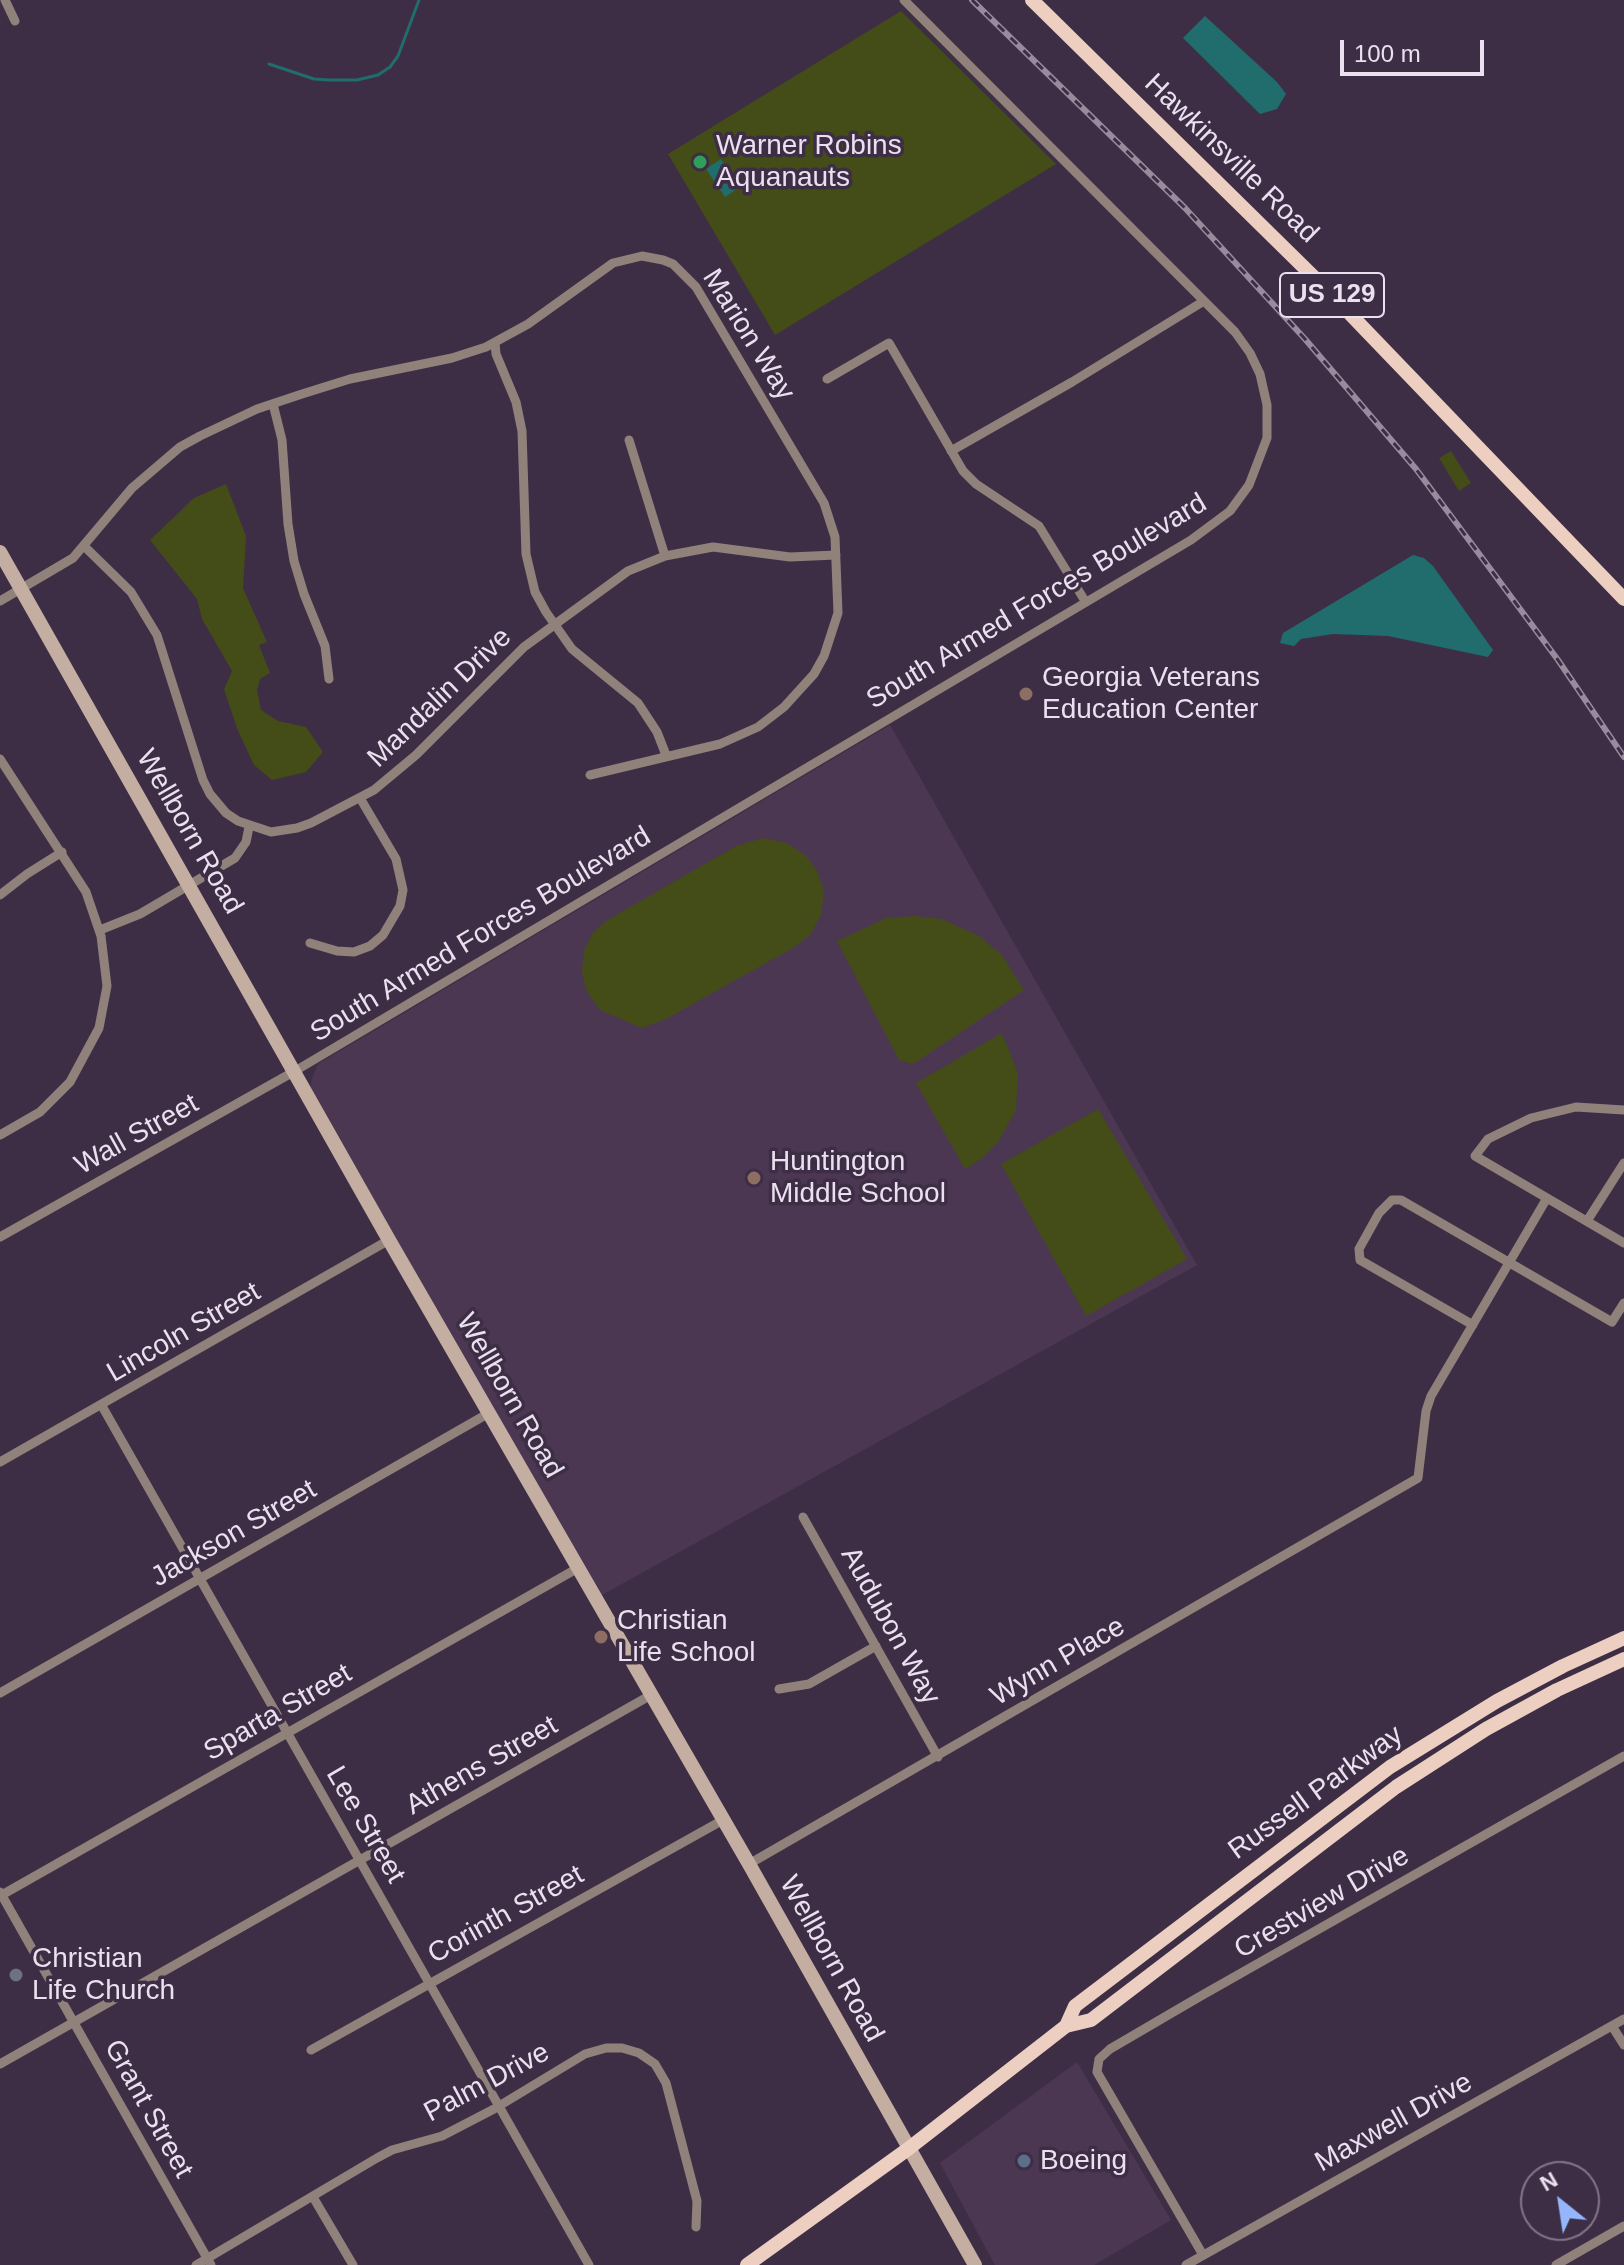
<!DOCTYPE html>
<html>
<head>
<meta charset="utf-8">
<style>
	body { margin:0 }
	#map { position:relative; width:1624px; height:2265px; overflow:hidden; background:#3e2e45; font-family:Arial,sans-serif }
	canvas { display:block }
	.north { position:absolute; left:1520px; top:2161px; width:80px; height:80px; box-sizing:border-box; background:#3e2e45; border:2px solid #837589; border-radius:50%; rotate:330deg; font-size:22px; font-weight:700; line-height:32px; text-align:center; color:#ebe0ef }
	.north::after { content:''; display:block; margin:auto; width:28px; height:36px; background:#95b6fd; clip-path:polygon(50% 0,100% 100%,50% 72%,0 100%) }
	.scale { position:absolute; left:1340px; top:40px; width:144px; height:36px; box-sizing:border-box; border:4px solid #ebe0ef; border-top:0; padding-left:10px; font-size:24px; line-height:28px; white-space:nowrap; color:#ebe0ef; -webkit-text-stroke:6px #3e2e45; paint-order:stroke }
</style>
</head>
<body>
<div id="map">
<canvas width="1624" height="2265"></canvas>
<div class="north">N</div>
<div class="scale">100 m</div>
</div>
<script>
const context = document.querySelector('canvas').getContext('2d');
context.lineJoin = 'round';
function fill(path, color) {
  context.fillStyle = color;
  context.fill(path, 'evenodd');
}
function toPath(rows) {
  const path = new Path2D();
  for (const r of rows) {
    path.moveTo(r[0], r[1]);
    for (let i = 2; i < r.length; i += 2) path.lineTo(r[i], r[i + 1]);
  }
  return path;
}
function trace(path, color, width, dash) {
  context.strokeStyle = color;
  context.lineWidth = width;
  context.lineCap = dash ? 'butt' : 'round';
  context.setLineDash(dash || []);
  context.stroke(path);
}
function label(font, color, halo, rows, align = 'center') {
  context.font = font + ' Arial,sans-serif';
  context.lineWidth = 7;
  context.setLineDash([]);
  context.textBaseline = 'middle';
  context.strokeStyle = halo;
  context.fillStyle = color;
  for (const [text, x, y, turn = 0] of rows) {
    context.save();
    context.translate(x, y);
    context.rotate((+turn || 0) * Math.PI / 180);
    context.textAlign = isNaN(turn) ? turn : align;
    if (halo) context.strokeText(text, 0, 0);
    context.fillText(text, 0, 0);
    context.restore();
  }
}
fill(toPath([
	[890,725,1197,1265,602,1595,310,1090,312,1078,318,1064],
	[1077,2062,1171,2220,1094,2265,995,2265,940,2163]
]), '#4c3753');
fill(toPath([
	[901,11,1056,164,775,335,668,154],
	[1451,451,1471,483,1459,491,1439,458],
	[226,484,246,536,243,588,267,642,259,645,270,673,260,679,257,690,261,710,278,721,306,727,323,752,306,772,272,780,254,765,238,731,224,689,232,671,202,619,197,599,150,540,194,498],
	[763,838,787,843,806,856,817,871,824,891,821,915,810,935,793,948,666,1019,642,1028,600,1010,586,990,582,971,584,950,593,933,606,921,736,846],
	[915,916,942,919,979,936,1002,955,1024,990,913,1064,899,1060,837,941,886,918],
	[1002,1033,1018,1073,1016,1110,998,1142,981,1159,965,1169,916,1083],
	[1098,1109,1187,1259,1086,1316,1001,1164]
]), '#444c17');
fill(toPath([
	[1205,16,1277,82,1286,94,1277,109,1260,114,1183,38],
	[721,159,740,187,725,197,706,169],
	[1413,555,1424,558,1433,566,1493,650,1488,657,1388,636,1333,634,1301,639,1294,646,1280,643,1283,633]
]), '#216c6d');
trace(toPath([
	[269,64,314,79,329,80,357,80,378,75,390,67,398,56,419,0]
]), '#216c6d', 3);
trace(toPath([
	[5,0,15,21],
	[495,343,496,354,516,402,522,431,526,554,535,592,546,612,572,649,638,703,657,732,666,755],
	[827,379,889,343,963,471,976,484,1039,526,1085,601],
	[273,404,282,440,288,524,294,561,304,594,325,646,329,679],
	[629,440,665,556],
	[951,451,1072,382,1204,301],
	[84,546,131,592,157,635,203,780,210,794,226,813,238,821,271,832,297,828,311,823,374,790,416,755,524,647,628,571,665,556,713,547,790,557,836,555],
	[0,601,73,558,132,488,180,447,200,436,257,409,302,394,350,379,452,358,486,347,528,324,613,263,642,256,663,260,673,264,696,287,824,503,835,537,838,613,824,656,814,674,784,707,758,727,720,744,590,775],
	[0,759,86,892,101,936,107,986,99,1028,70,1082,40,1112,0,1135],
	[0,895,27,874,62,852],
	[100,930,140,914,235,858,246,842,249,827],
	[310,943,337,951,354,952,370,946,383,935,400,906,403,890,396,859,360,798],
	[1624,1110,1576,1107,1531,1118,1488,1139,1475,1156,1624,1243],
	[1587,1221,1624,1163],
	[0,1237,295,1071,1191,540,1230,511,1249,485,1267,438,1267,405,1260,374,1250,353,1235,332,904,0],
	[1473,1325,1360,1260,1359,1249,1379,1213,1392,1200,1401,1200,1612,1322,1624,1303],
	[102,1406,589,2265],
	[0,1462,389,1240],
	[803,1517,938,1757],
	[779,1689,809,1684,876,1646],
	[0,1693,489,1413],
	[749,1864,1418,1478,1426,1411,1431,1396,1547,1198],
	[0,1892,211,2265],
	[0,1896,578,1568],
	[1612,2026,1624,2045],
	[311,2050,723,1820],
	[0,2064,651,1695],
	[313,2197,353,2265],
	[1203,2255,1097,2072,1099,2059,1110,2049,1199,1997,1624,1756],
	[196,2265,377,2158,392,2150,442,2136,494,2109,585,2054,606,2048,622,2048,639,2053,655,2064,666,2083,697,2201,696,2227],
	[1186,2265,1624,2019],
	[1556,2265,1624,2226]
]), '#90827b', 9);
trace(toPath([
	[0,552,389,1240,749,1864,975,2265]
]), '#c4aea2', 14);
trace(toPath([
	[1032,0,1327,290,1624,599],
	[1066,2026,1075,2006,1390,1767,1497,1701,1563,1666,1624,1638],
	[747,2265,908,2149,1066,2026,1091,2020,1396,1787,1486,1729,1557,1690,1624,1659]
]), '#eccfc0', 14);
const rail = toPath([
	[972,0,1185,208,1305,339,1416,469,1558,660,1624,757]
]);
trace(rail, '#998b9e', 6);
trace(rail, '#3e2e45', 3, [9]);
for (const [x, y, r, color] of [
	[700,162,8,"#2e9e5b"],
	[1026,694,8,"#8d6e63"],
	[754,1178,8,"#8d6e63"],
	[601,1637,8,"#8d6e63"],
	[16,1975,8,"#6b7280"],
	[1024,2161,8,"#5c6f8a"]
]) {
  const dot = new Path2D();
  dot.arc(x, y, r, 0, 2 * Math.PI);
  context.fillStyle = color;
  context.fill(dot);
  trace(dot, '#3e2e45', 3);
}
for (const [x, y, w] of [
	[1332,295,104]
]) {
  const box = new Path2D();
  box.roundRect(x - w / 2, y - 22, w, 44, 6);
  context.fillStyle = '#3e2e45';
  context.fill(box);
  trace(box, '#ebe0ef', 2);
}
label('bold 26px', '#ebe0ef', null, [
	["US 129",1332,295]
]);
label('28px', '#ebe0ef', '#3e2e45', [
	["Warner Robins",716,146],
	["Aquanauts",716,178],
	["Georgia Veterans",1042,678],
	["Education Center",1042,710],
	["Huntington",770,1162],
	["Middle School",770,1194],
	["Christian",617,1621],
	["Life School",617,1653],
	["Christian",32,1959],
	["Life Church",32,1991],
	["Boeing",1040,2161]
], 'left');
label('28px', '#ebe0ef', '#3e2e45', [
	["Hawkinsville Road",1231,159,44],
	["Marion Way",748,335,58],
	["South Armed Forces Boulevard",1037,602,-31],
	["Mandalin Drive",440,698,-44],
	["Wellborn Road",189,832,60],
	["South Armed Forces Boulevard",481,935,-31],
	["Wall Street",137,1135,-29],
	["Lincoln Street",184,1333,-30],
	["Wellborn Road",509,1396,60],
	["Jackson Street",234,1534,-30],
	["Audubon Way",890,1626,61],
	["Wynn Place",1058,1662,-30],
	["Sparta Street",278,1713,-30],
	["Athens Street",482,1766,-30],
	["Russell Parkway",1316,1793,-36],
	["Lee Street",365,1825,60],
	["Crestview Drive",1322,1903,-30],
	["Corinth Street",506,1915,-29],
	["Wellborn Road",831,1959,61],
	["Palm Drive",487,2083,-28],
	["Grant Street",148,2109,61],
	["Maxwell Drive",1394,2123,-29]
]);
</script>
</body>
</html>
